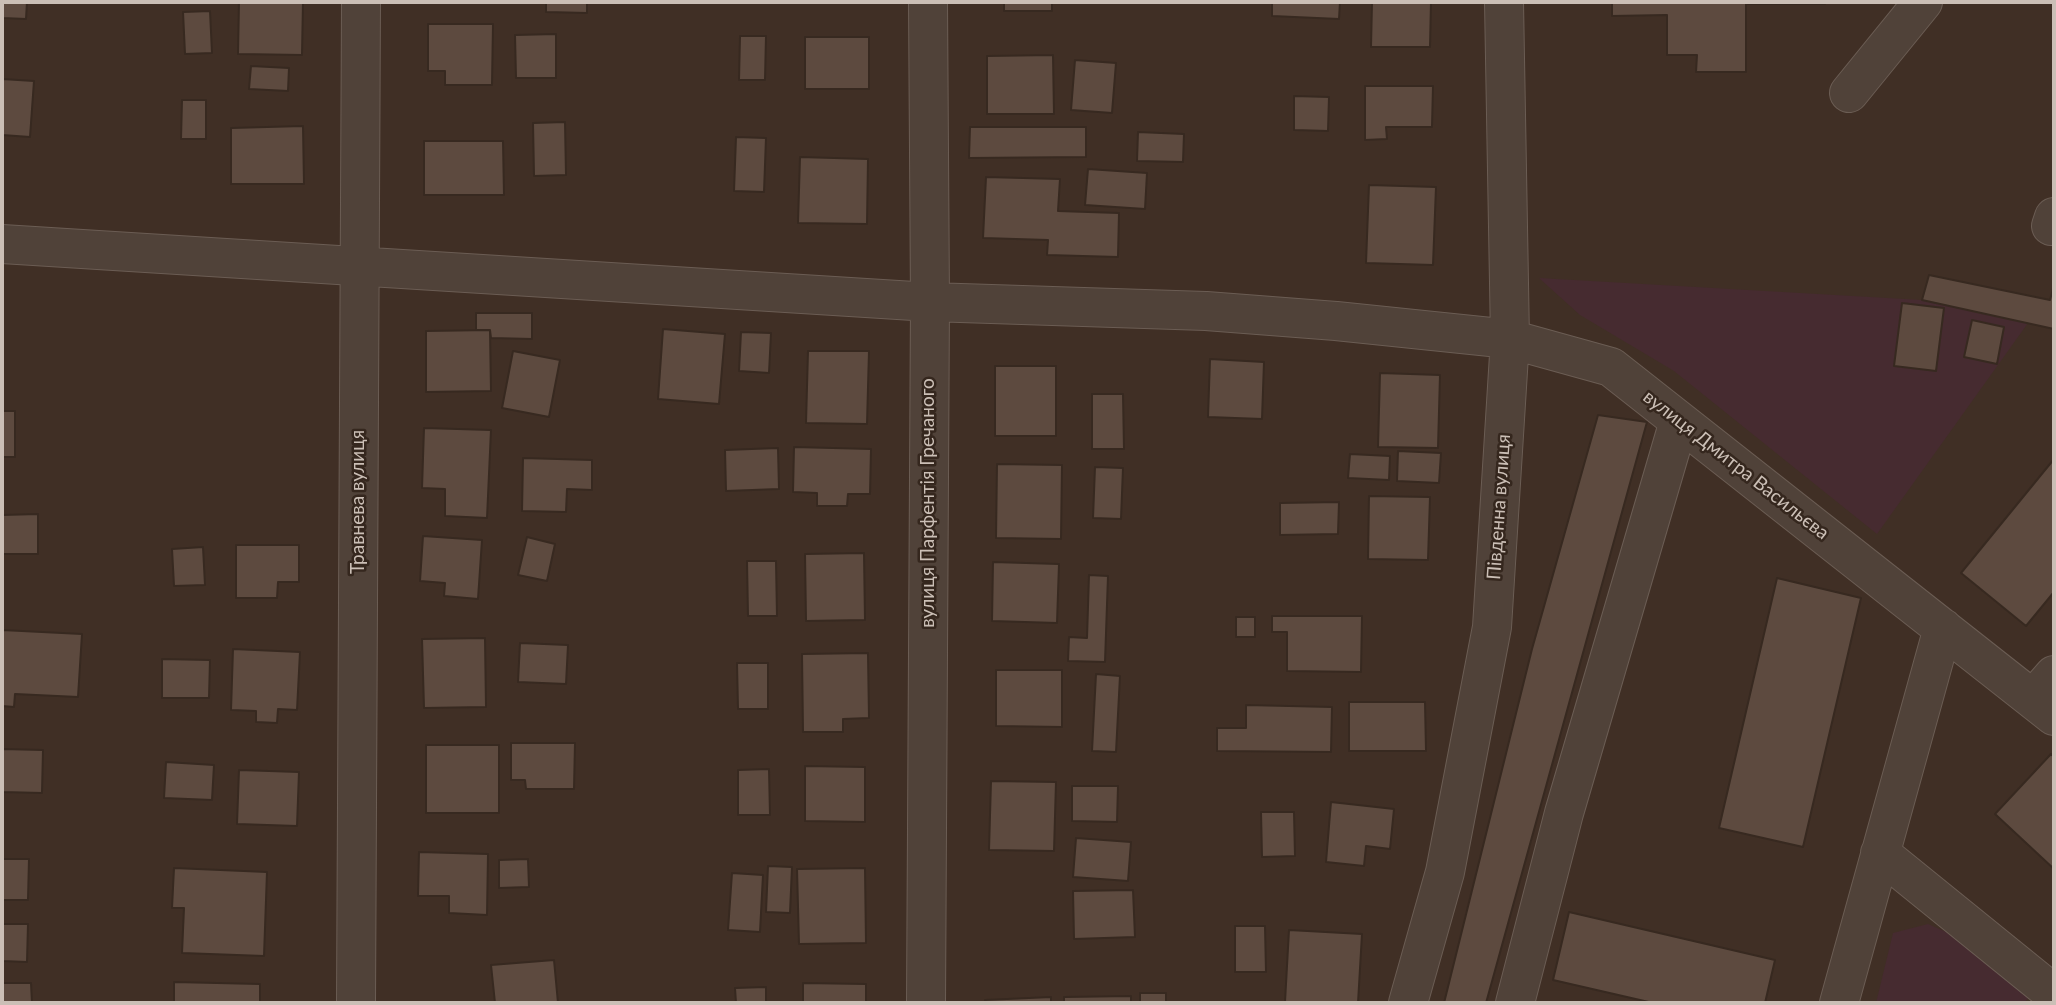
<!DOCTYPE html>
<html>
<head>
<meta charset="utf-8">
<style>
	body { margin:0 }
	#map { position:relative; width:2056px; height:1005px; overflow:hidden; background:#402f25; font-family:Lato,sans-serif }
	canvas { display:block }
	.frame { position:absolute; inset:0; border:4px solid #cbbfb6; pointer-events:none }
</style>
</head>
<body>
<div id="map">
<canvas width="2056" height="1005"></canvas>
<div class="frame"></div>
</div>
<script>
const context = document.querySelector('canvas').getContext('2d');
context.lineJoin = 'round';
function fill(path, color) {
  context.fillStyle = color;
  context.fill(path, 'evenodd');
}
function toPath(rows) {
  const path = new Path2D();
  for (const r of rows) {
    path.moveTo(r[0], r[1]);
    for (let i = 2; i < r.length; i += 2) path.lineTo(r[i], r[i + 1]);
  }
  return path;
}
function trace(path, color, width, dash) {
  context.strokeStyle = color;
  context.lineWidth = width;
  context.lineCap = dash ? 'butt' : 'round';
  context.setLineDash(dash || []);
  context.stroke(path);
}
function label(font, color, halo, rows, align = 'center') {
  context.font = font + ' Lato,sans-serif';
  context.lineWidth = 5;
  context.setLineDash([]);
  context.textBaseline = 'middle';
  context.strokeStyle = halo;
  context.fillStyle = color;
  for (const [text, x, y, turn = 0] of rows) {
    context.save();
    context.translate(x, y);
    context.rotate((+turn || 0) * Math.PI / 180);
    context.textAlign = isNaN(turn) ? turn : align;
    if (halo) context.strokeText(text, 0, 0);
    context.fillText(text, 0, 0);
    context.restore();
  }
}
fill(toPath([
	[1539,278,1922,300,2028,323,1877,534,1674,371,1580,315],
	[1928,924,1969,942,2029,997,2024,1003,1876,1003,1893,933]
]), '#462b30');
const building = toPath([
	[2,2,27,2,26,19,2,18,2,2],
	[239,2,303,2,302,55,238,54,239,2],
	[546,2,587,2,587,13,546,12,546,2],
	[1004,2,1052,2,1052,11,1004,11,1004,2],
	[1272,2,1340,2,1339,19,1272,16,1272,2],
	[1372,2,1431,2,1430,47,1371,47,1372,2],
	[1612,2,1825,2,1825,4,1746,4,1746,72,1696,72,1697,55,1667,55,1667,15,1612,16,1612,2],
	[210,11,212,53,185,54,183,12,210,11],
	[428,24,493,24,492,85,445,85,445,71,428,71,428,24],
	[556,34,556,78,516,78,515,35,556,34],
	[740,36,766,36,765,80,739,80,740,36],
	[805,37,869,37,869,89,805,89,805,37],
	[1053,55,1054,114,987,114,987,56,1053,55],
	[1075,60,1116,63,1112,113,1071,110,1075,60],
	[251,66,289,68,288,91,249,89,251,66],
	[2,79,34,81,30,137,2,135,2,79],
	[1365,86,1433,86,1432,127,1386,127,1387,139,1365,140,1365,86],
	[1294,96,1329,97,1328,131,1294,130,1294,96],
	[182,100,206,100,206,139,181,139,182,100],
	[565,122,566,175,534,176,533,123,565,122],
	[303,126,304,184,231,184,231,128,303,126],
	[970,127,1086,127,1086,157,969,158,970,127],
	[1138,132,1184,134,1183,162,1137,161,1138,132],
	[736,137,766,138,764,192,734,191,736,137],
	[424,141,503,141,504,195,424,195,424,141],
	[800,157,868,159,867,224,798,223,800,157],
	[1088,169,1147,173,1145,209,1085,205,1088,169],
	[986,177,1060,179,1058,211,1119,213,1118,257,1047,255,1048,240,983,238,986,177],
	[1369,185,1436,187,1433,265,1366,263,1369,185],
	[1929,275,2050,300,2054,285,2054,329,1922,300,1929,275],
	[1902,303,1944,308,1936,371,1894,366,1902,303],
	[476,313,532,313,532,339,491,338,490,330,476,330,476,313],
	[1972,320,2004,327,1997,364,1964,357,1972,320],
	[663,329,725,334,719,404,658,399,663,329],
	[490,330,491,391,426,392,426,331,490,330],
	[741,332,771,333,769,373,739,371,741,332],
	[513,351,560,360,549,417,502,408,513,351],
	[808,351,869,351,867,424,806,423,808,351],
	[1210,359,1264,362,1262,419,1208,417,1210,359],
	[995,366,1056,366,1056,436,995,436,995,366],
	[1380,373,1440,375,1438,448,1378,447,1380,373],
	[1092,394,1123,394,1124,449,1092,449,1092,394],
	[2,411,15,411,15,457,2,457,2,411],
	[1598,415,1647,422,1486,1003,1444,1003,1532,649,1598,415],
	[424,428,491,430,487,518,445,516,445,489,422,488,424,428],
	[794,447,871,449,870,494,848,494,847,506,817,506,817,493,793,492,794,447],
	[778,448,779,489,726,491,725,450,778,448],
	[1398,451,1441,453,1439,483,1397,481,1398,451],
	[1350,454,1390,456,1389,480,1348,478,1350,454],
	[523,458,592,460,592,490,567,489,566,512,522,511,523,458],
	[2054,459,2054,592,2026,626,1961,573,2054,459],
	[997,464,1062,465,1061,539,996,538,997,464],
	[1095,467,1123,468,1121,519,1093,518,1095,467],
	[1369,496,1430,497,1428,560,1368,559,1369,496],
	[1339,502,1338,534,1280,535,1280,503,1339,502],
	[38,514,38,554,2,554,2,515,38,514],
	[423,536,482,540,478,599,444,596,445,583,420,581,423,536],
	[527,537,555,544,547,581,518,575,527,537],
	[236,545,299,545,299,582,278,582,277,598,236,598,236,545],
	[203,547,205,585,174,586,172,549,203,547],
	[864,553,865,620,806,621,805,554,864,553],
	[747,561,776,561,777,616,748,616,747,561],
	[993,562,1059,564,1057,623,992,621,993,562],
	[1089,575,1108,576,1105,662,1068,661,1069,637,1087,638,1089,575],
	[1777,578,1861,598,1803,847,1719,828,1777,578],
	[1272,616,1362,616,1361,672,1287,671,1287,632,1272,632,1272,616],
	[1236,617,1255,617,1255,637,1236,637,1236,617],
	[2,630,82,634,78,697,15,694,14,707,2,706,2,630],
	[485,638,486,707,424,708,422,639,485,638],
	[520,643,568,645,566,684,518,682,520,643],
	[233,649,300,652,297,710,278,709,277,723,256,722,256,711,231,710,233,649],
	[868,653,869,718,843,719,843,732,803,732,802,654,868,653],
	[162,659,210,660,209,698,162,698,162,659],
	[737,663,768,663,768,709,738,709,737,663],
	[996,670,1062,670,1062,727,996,726,996,670],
	[1096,674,1120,676,1116,752,1092,751,1096,674],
	[1349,702,1425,702,1426,751,1349,751,1349,702],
	[1246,705,1332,707,1331,752,1217,751,1217,728,1246,728,1246,705],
	[511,743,575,743,574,789,526,789,525,780,511,780,511,743],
	[426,745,499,745,499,813,426,813,426,745],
	[2,749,43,750,42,793,2,792,2,749],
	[2051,754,2054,757,2054,869,1995,814,2051,754],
	[166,762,214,765,212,800,164,798,166,762],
	[805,766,865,767,865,822,805,821,805,766],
	[769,769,770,815,738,815,738,770,769,769],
	[239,770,299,772,297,826,237,824,239,770],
	[991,781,1056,782,1054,851,989,850,991,781],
	[1072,786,1118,786,1117,822,1072,821,1072,786],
	[1331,802,1394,809,1390,849,1366,846,1364,866,1326,862,1331,802],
	[1261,812,1294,812,1295,856,1262,857,1261,812],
	[1076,838,1131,842,1128,881,1073,877,1076,838],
	[419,852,488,854,487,915,449,913,449,896,418,896,419,852],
	[2,859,29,859,28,900,2,900,2,859],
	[528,859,529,887,499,888,499,860,528,859],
	[768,866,792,867,790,913,766,912,768,866],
	[174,868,267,872,264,956,182,953,184,908,172,908,174,868],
	[865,868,866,943,799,944,797,869,865,868],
	[732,873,763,875,760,932,728,930,732,873],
	[1133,890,1135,937,1074,939,1073,891,1133,890],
	[1569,912,1775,960,1765,1003,1653,1003,1553,980,1569,912],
	[2,924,28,924,27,962,2,961,2,924],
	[1235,926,1265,926,1266,972,1235,972,1235,926],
	[1289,930,1362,934,1358,1003,1285,1002,1289,930],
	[554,960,558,1003,495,1003,491,965,554,960],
	[174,982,260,984,260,1003,174,1003,174,982],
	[2,983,31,983,32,1003,2,1003,2,983],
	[803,983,866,984,866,1003,803,1003,803,983],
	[766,987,766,1003,736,1003,735,988,766,987],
	[1140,993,1166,993,1166,1003,1140,1003,1140,993],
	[1131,996,1131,1003,1064,1003,1064,997,1131,996],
	[1051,997,1051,1003,985,1003,985,1000,1051,997]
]);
fill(building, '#5d4a3f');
trace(building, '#372920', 2);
const minor = toPath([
	[1849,93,1923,2],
	[2051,226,2054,217],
	[2,244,930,302,1206,311,1336,321,1510,339,1611,367,2054,716],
	[2033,699,2054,675],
	[1880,853,2054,994],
	[356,1003,361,2],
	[926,1003,930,302,928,2],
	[1408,1003,1445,872,1492,627,1510,339,1504,2],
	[1515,1003,1564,813,1679,421],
	[1839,1003,1943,628]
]);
trace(minor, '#6b5d54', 40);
trace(minor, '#504239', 38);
label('19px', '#cbbfb6', '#35271e', [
	["вулиця Дмитра Васильєва",1736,465,38],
	["Травнева вулиця",358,502,-90],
	["вулиця Парфентія Гречаного",928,503,-90],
	["Південна вулиця",1499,507,-86]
]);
</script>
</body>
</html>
